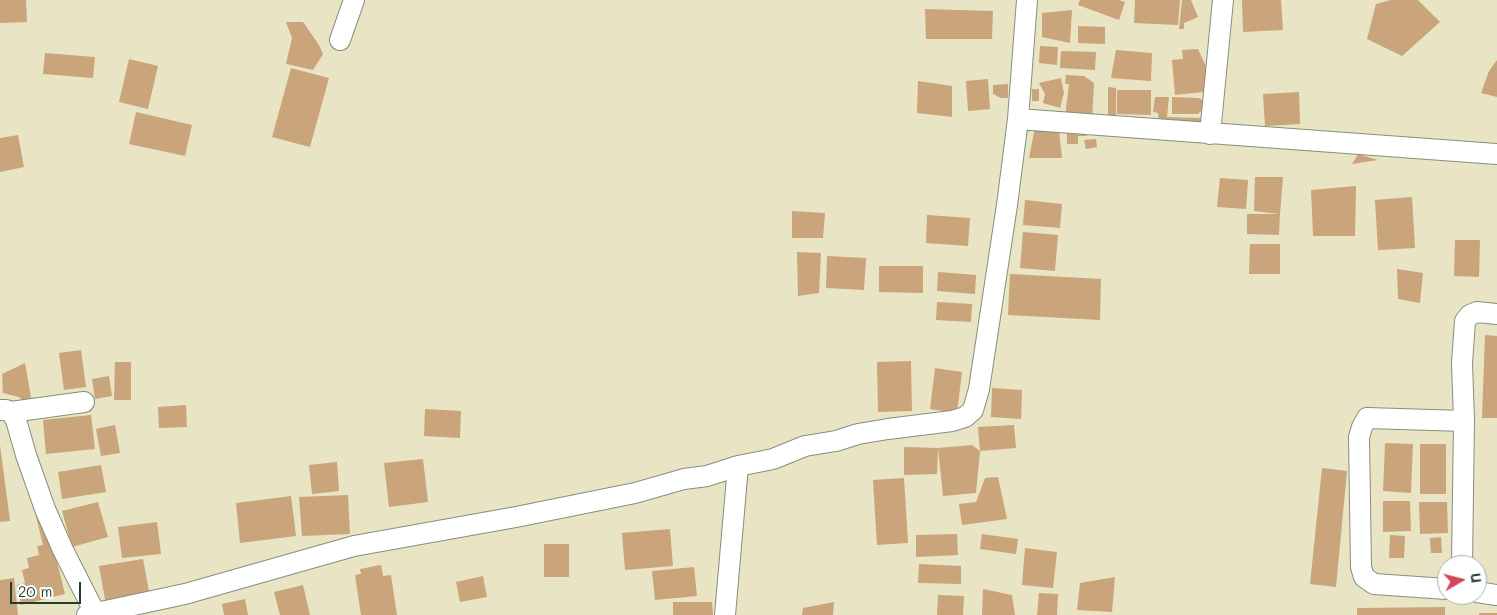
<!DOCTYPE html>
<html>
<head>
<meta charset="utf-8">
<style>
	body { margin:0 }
	#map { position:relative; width:1497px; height:615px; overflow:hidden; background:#e9e4c4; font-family:Mali,sans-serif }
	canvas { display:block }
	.north { position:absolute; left:1437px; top:555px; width:50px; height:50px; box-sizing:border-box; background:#fff; border:1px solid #a5b1ae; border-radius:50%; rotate:82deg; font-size:14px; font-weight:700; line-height:20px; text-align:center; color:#1f3d34 }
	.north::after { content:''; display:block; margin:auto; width:18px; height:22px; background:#d1495b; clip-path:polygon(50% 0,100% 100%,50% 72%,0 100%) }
	.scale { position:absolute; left:10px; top:582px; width:71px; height:22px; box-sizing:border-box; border:2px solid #1f3d34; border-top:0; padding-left:6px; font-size:15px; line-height:18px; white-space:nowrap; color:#1f3d34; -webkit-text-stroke:4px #fff; paint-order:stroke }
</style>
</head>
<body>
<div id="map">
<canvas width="1497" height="615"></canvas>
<div class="north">U</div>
<div class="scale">20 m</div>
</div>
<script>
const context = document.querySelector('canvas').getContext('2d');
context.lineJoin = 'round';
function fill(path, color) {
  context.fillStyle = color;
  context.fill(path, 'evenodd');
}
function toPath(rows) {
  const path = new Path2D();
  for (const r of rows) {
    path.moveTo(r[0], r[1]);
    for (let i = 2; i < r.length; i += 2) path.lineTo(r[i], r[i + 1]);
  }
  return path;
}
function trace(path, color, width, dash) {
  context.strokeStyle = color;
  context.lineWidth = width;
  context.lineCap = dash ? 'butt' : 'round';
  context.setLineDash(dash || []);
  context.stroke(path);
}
fill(toPath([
	[0,0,26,0,27,22,0,23],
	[1080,0,1119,0,1125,2,1119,20,1078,5],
	[1135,0,1180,0,1178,25,1134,23],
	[1182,0,1191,0,1198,17,1184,23,1184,29,1179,29],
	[1242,0,1281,0,1283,30,1243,32],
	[1391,0,1418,0,1440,22,1402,56,1367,39,1376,4],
	[925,9,993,11,992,39,926,39],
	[1072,10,1070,43,1042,37,1042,13],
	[286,22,303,22,319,45,323,54,313,70,286,64,292,38],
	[1078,26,1105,27,1105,44,1078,43],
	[1040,46,1058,47,1057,65,1039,63],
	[1198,49,1209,73,1204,92,1175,95,1172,60,1183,59,1182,50],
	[1116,50,1152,53,1151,81,1111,78],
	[1061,51,1096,52,1095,70,1060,68],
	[45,53,95,57,93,78,43,74],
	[129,59,158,66,148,109,119,102],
	[1497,60,1497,97,1481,93,1489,71],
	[291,68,329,78,310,147,272,137],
	[1066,75,1084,76,1094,83,1092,122,1065,117,1069,84,1065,84],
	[1061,78,1064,93,1060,108,1043,103,1045,94,1039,83],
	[988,79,990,109,968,111,966,81],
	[918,81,952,86,952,117,917,113],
	[1008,84,1008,98,1001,98,993,94,993,85],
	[1108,87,1116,88,1116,115,1108,115],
	[1032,89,1039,89,1039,101,1032,101],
	[1117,90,1151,90,1151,115,1117,114],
	[1210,90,1207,129,1160,127,1158,113,1153,112,1155,97,1169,97,1167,117,1201,118,1206,108,1206,98,1202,95],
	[1299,92,1300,124,1265,126,1263,94],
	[1172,97,1199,98,1204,101,1204,108,1198,114,1172,114],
	[136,112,192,125,185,156,129,144],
	[1036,122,1059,130,1062,158,1029,158],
	[1067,127,1087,127,1087,136,1078,136,1078,144,1067,144],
	[18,135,24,167,0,172,0,138],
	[1096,139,1097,147,1086,149,1084,140],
	[1358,154,1378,160,1352,164],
	[1255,177,1283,177,1280,214,1254,211],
	[1220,178,1248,180,1246,209,1217,207],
	[1356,186,1355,236,1313,236,1311,190],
	[1412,197,1415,248,1378,250,1375,200],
	[1025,200,1062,204,1060,228,1023,225],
	[792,211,825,213,823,238,792,238],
	[1247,214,1280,214,1279,235,1247,234],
	[927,215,970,218,968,246,926,243],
	[1023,232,1058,235,1055,271,1020,268],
	[1455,240,1480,240,1479,277,1454,276],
	[1250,244,1280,244,1280,274,1249,274],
	[797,252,821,253,819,293,798,296],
	[827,256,866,258,864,290,826,288],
	[879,266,923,266,923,293,879,292],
	[1397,269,1423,273,1420,303,1398,299],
	[938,272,976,275,975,294,937,291],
	[1010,274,1101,279,1100,320,1008,315],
	[937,302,972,304,971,322,936,320],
	[1485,335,1497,336,1497,418,1482,418],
	[81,350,86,387,64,390,59,353],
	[911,361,912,411,878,412,877,362],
	[115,362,131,362,131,400,114,400],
	[25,363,32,403,26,404,19,397,3,393,2,374],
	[935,368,962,372,957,413,930,409],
	[109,376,112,396,95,399,92,379],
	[992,388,1022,390,1021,419,991,417],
	[186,405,187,427,159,428,158,407],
	[425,409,461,411,460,438,424,436],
	[91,415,95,449,46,454,43,420],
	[115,425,120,453,101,456,96,429],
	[1014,425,1016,448,980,451,978,427],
	[1385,443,1413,444,1411,493,1383,491],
	[1420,444,1446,444,1446,494,1420,494],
	[0,445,10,521,0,522],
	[972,445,980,451,976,493,943,496,938,448,937,474,904,475,904,447,938,448],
	[423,459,428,502,389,507,384,463],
	[337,462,339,491,312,494,309,465],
	[101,465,106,492,62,499,58,472],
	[1322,468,1347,471,1336,587,1310,584],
	[998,477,1007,519,962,525,959,504,976,502,985,478],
	[904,478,908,543,877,545,873,480],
	[348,495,350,534,302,536,299,497],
	[291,496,296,536,240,543,236,503],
	[1383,501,1410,501,1411,531,1383,532],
	[98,502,108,537,72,547,62,511],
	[1419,502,1447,502,1448,533,1420,534],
	[45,514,65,594,21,605,17,585,25,583,22,570,29,568,27,558,39,555,37,546,43,545,36,516],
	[157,522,161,554,122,558,118,527],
	[670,529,673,566,625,570,622,533],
	[957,534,958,555,916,557,916,535],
	[982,534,1018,539,1016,554,980,549],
	[1390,535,1405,536,1404,558,1389,558],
	[1441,537,1442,553,1431,553,1430,538],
	[544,544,569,544,569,577,544,577],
	[1025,548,1057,552,1053,588,1022,585],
	[143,559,150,597,106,605,99,566],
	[919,564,961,566,961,584,918,583],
	[381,565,383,576,391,575,397,615,361,615,355,575,361,574,360,569],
	[694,567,697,596,655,600,652,571],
	[483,576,487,597,460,602,456,582],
	[1115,577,1112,612,1077,610,1080,583],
	[14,578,18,615,0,615,0,580],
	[303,585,310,615,280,615,274,592],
	[983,589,1012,595,1015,615,982,615],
	[1039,593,1058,594,1057,615,1037,615],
	[938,595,964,596,963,615,937,615],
	[245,599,248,615,224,615,222,604],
	[673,602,712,602,713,615,673,615],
	[834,602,833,615,802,615,803,608],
	[1445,607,1445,615,1357,615,1357,608],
	[1479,613,1497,613,1497,615,1479,615]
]), '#caa47a');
const minor = toPath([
	[340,40,354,0],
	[1018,119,1497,154],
	[1210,134,1223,0],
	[0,410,6,410,11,412,16,420,26,455,45,509,63,550,96,615],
	[11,412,84,402],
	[1462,565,1464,421],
	[1447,589,1374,584,1364,577,1361,567,1359,437,1362,427,1367,418,1464,421,1462,363,1465,321,1470,315,1477,312,1497,314],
	[1477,592,1497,595],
	[87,615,185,594,354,546,516,517,635,493,684,479,707,476,738,466,773,459,805,446,836,441,858,434,888,429,952,421,965,417,973,410,979,389,1007,205,1018,119,1027,0],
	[725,615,738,466]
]);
trace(minor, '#84907c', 22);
trace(minor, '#fff', 20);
</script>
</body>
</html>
